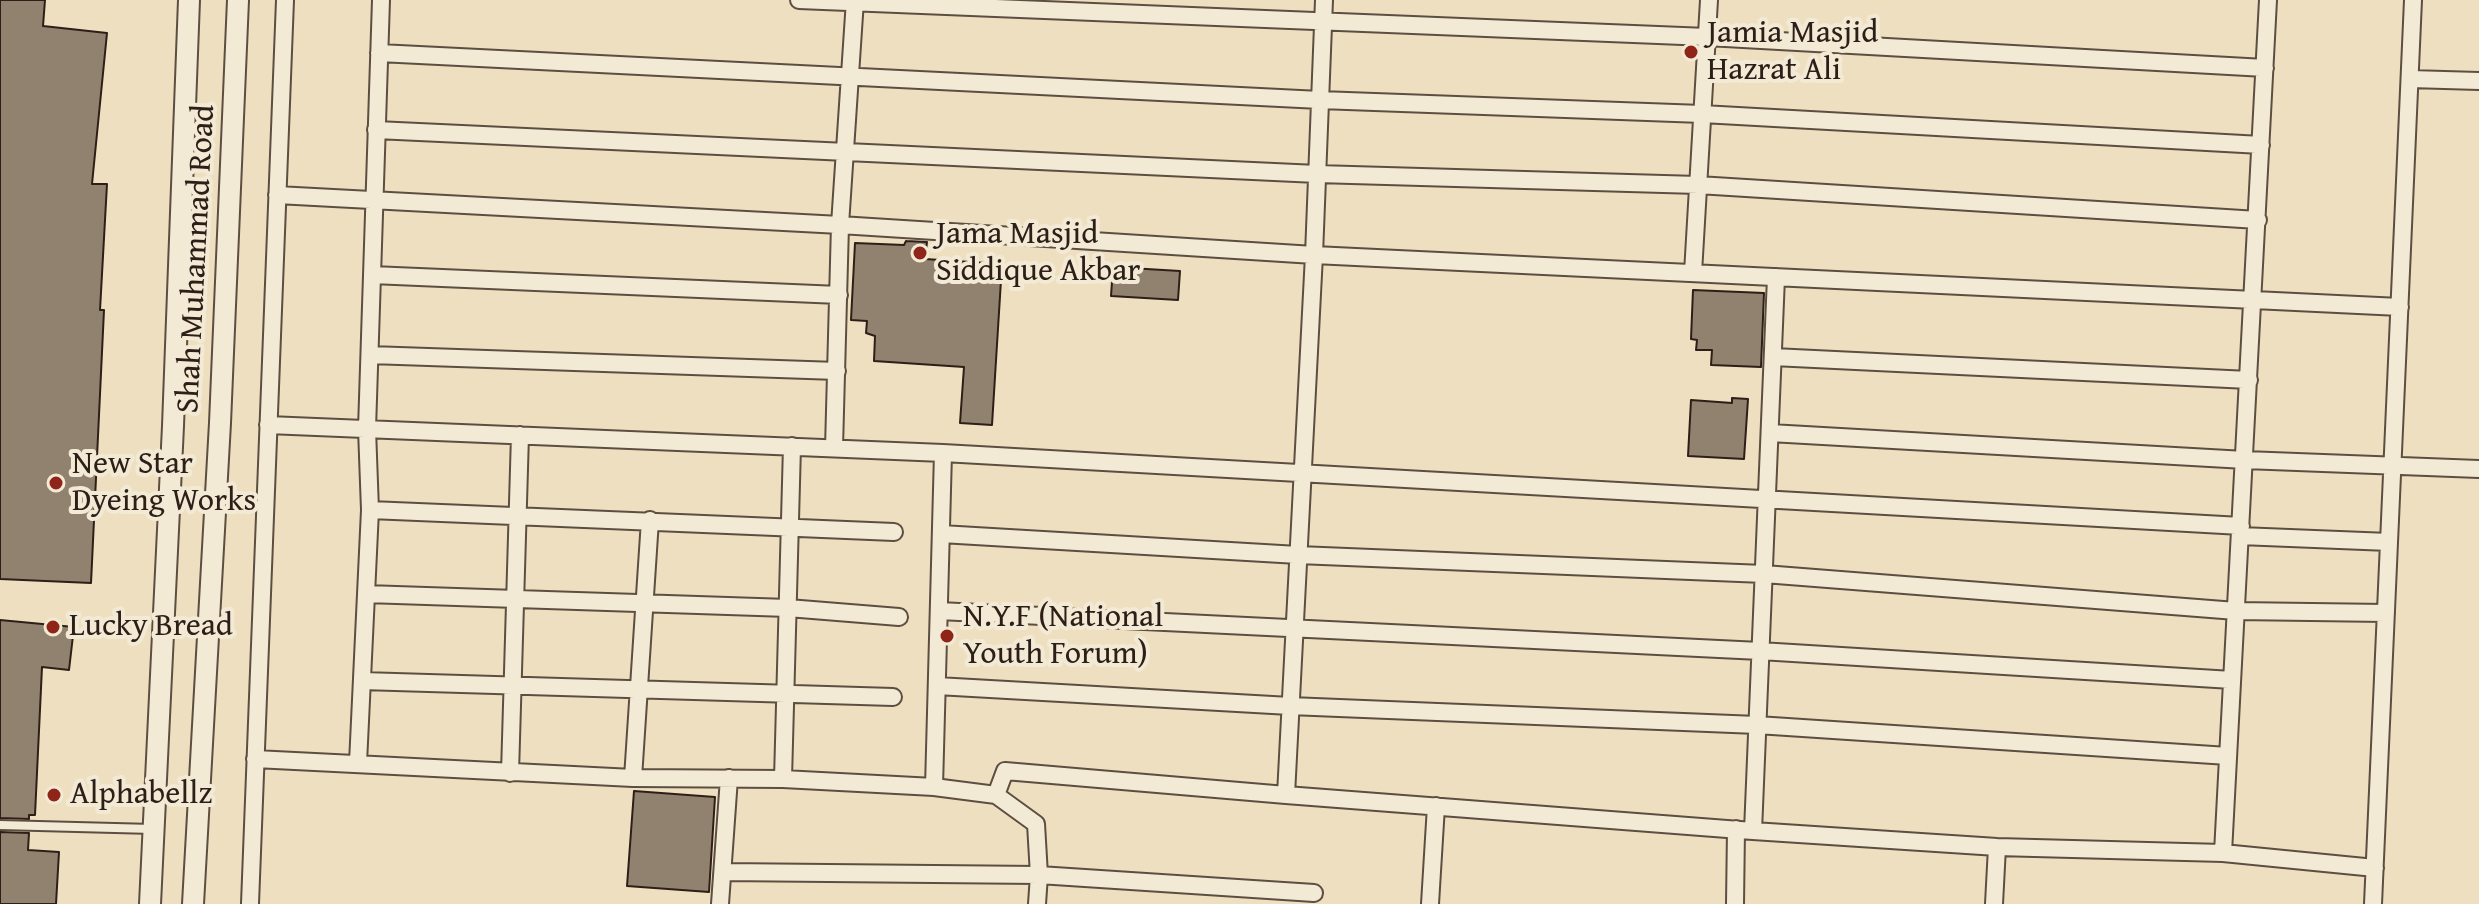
<!DOCTYPE html>
<html>
<head>
<meta charset="utf-8">
<style>
	body { margin:0 }
	canvas { display:block; background:#eddfbf }
</style>
</head>
<body>
<canvas width="2479" height="904"></canvas>
<script>
const context = document.querySelector('canvas').getContext('2d');
context.lineJoin = 'round';
function fill(path, color) {
  context.fillStyle = color;
  context.fill(path, 'evenodd');
}
function toPath(rows) {
  const path = new Path2D();
  for (const r of rows) {
    path.moveTo(r[0], r[1]);
    for (let i = 2; i < r.length; i += 2) path.lineTo(r[i], r[i + 1]);
  }
  return path;
}
function trace(path, color, width, dash) {
  context.strokeStyle = color;
  context.lineWidth = width;
  context.lineCap = dash ? 'butt' : 'round';
  context.setLineDash(dash || []);
  context.stroke(path);
}
function label(font, color, halo, rows, align = 'center') {
  context.font = font + ' "Gentium Book Plus",serif';
  context.lineWidth = 8;
  context.setLineDash([]);
  context.textBaseline = 'middle';
  context.strokeStyle = halo;
  context.fillStyle = color;
  for (const [text, x, y, turn = 0] of rows) {
    context.save();
    context.translate(x, y);
    context.rotate((+turn || 0) * Math.PI / 180);
    context.textAlign = isNaN(turn) ? turn : align;
    if (halo) context.strokeText(text, 0, 0);
    context.fillText(text, 0, 0);
    context.restore();
  }
}
const building = toPath([
	[0,0,45,0,43,26,107,33,92,184,107,184,100,310,104,310,91,583,0,579,0,0],
	[906,241,927,242,925,259,1002,264,992,425,960,423,964,367,874,361,875,336,866,333,867,321,851,320,855,243,904,245,906,241],
	[1113,267,1180,271,1178,300,1111,296,1113,267],
	[1693,290,1764,293,1761,367,1711,365,1712,350,1696,350,1697,340,1691,339,1693,290],
	[1732,398,1748,399,1744,459,1688,456,1691,400,1732,403,1732,398],
	[0,620,74,627,69,670,42,667,35,815,29,815,29,819,0,818,0,620],
	[634,791,715,797,709,892,627,886,634,791],
	[0,832,29,833,28,850,59,852,56,904,0,904,0,832]
]);
fill(building, '#91826f');
trace(building, '#2d1e18', 2);
const service = toPath([
	[0,825,153,829]
]);
const minor = toPath([
	[799,0,1707,37,2265,68],
	[379,53,1320,100,1702,114,2261,145],
	[2410,79,2479,81],
	[376,130,1317,174,1698,185,2258,220],
	[277,195,840,225,1314,255,2400,307],
	[1693,273,1709,0],
	[372,275,839,295],
	[370,355,837,371],
	[1773,357,2249,380],
	[268,425,943,453,2241,526],
	[1770,433,2245,460,2479,469],
	[834,448,840,225,855,0],
	[370,510,894,532],
	[941,534,1298,555,1764,574,2236,611,2386,613],
	[2240,536,2389,542],
	[366,594,788,608,899,617],
	[939,611,1760,651,2232,680],
	[362,681,893,697],
	[937,686,1290,706,1757,725,2228,756],
	[255,759,633,778,783,779,934,787,996,795,1036,824,1039,875,1037,904],
	[358,763,370,510,367,429,381,0],
	[510,773,520,435],
	[633,778,650,520],
	[783,779,792,446],
	[934,787,943,453],
	[996,795,1005,771,1286,795,1753,831,1997,847,2223,853,2375,868],
	[1286,795,1314,255,1324,0],
	[1753,831,1776,277],
	[2223,853,2268,0],
	[723,872,1039,875,1314,893],
	[250,904,285,0],
	[720,904,729,778],
	[1430,904,1436,806],
	[1735,904,1736,829],
	[1994,904,1997,847],
	[2373,904,2413,0]
]);
const tertiary = toPath([
	[150,904,173,426,189,0],
	[193,904,220,423,238,0]
]);
trace(service, '#5d4e42', 12);
trace(minor, '#5d4e42', 20);
trace(tertiary, '#5d4e42', 24);
trace(service, '#f3ead5', 8);
trace(minor, '#f3ead5', 16);
trace(tertiary, '#f3ead5', 20);
for (const [x, y, r, color] of [
	[1691,52,8,"#8f2418"],
	[920,253,8,"#8f2418"],
	[56,483,8,"#8f2418"],
	[53,627,8,"#8f2418"],
	[947,636,8,"#8f2418"],
	[54,795,8,"#8f2418"]
]) {
  const dot = new Path2D();
  dot.arc(x, y, r, 0, 2 * Math.PI);
  context.fillStyle = color;
  context.fill(dot);
  trace(dot, '#f3ead5', 3);
}
label('32px', '#2d1e18', '#f3ead5', [
	["Jamia Masjid",1707,34],
	["Hazrat Ali",1707,71],
	["Jama Masjid",936,235],
	["Siddique Akbar",936,272],
	["New Star",72,465],
	["Dyeing Works",72,502],
	["N.Y.F (National",963,618],
	["Youth Forum)",963,655],
	["Lucky Bread",69,627],
	["Alphabellz",70,795]
], 'left');
label('32px', '#2d1e18', '#f3ead5', [
	["Shah Muhammad Road",197,259,-87]
]);
</script>
</body>
</html>
